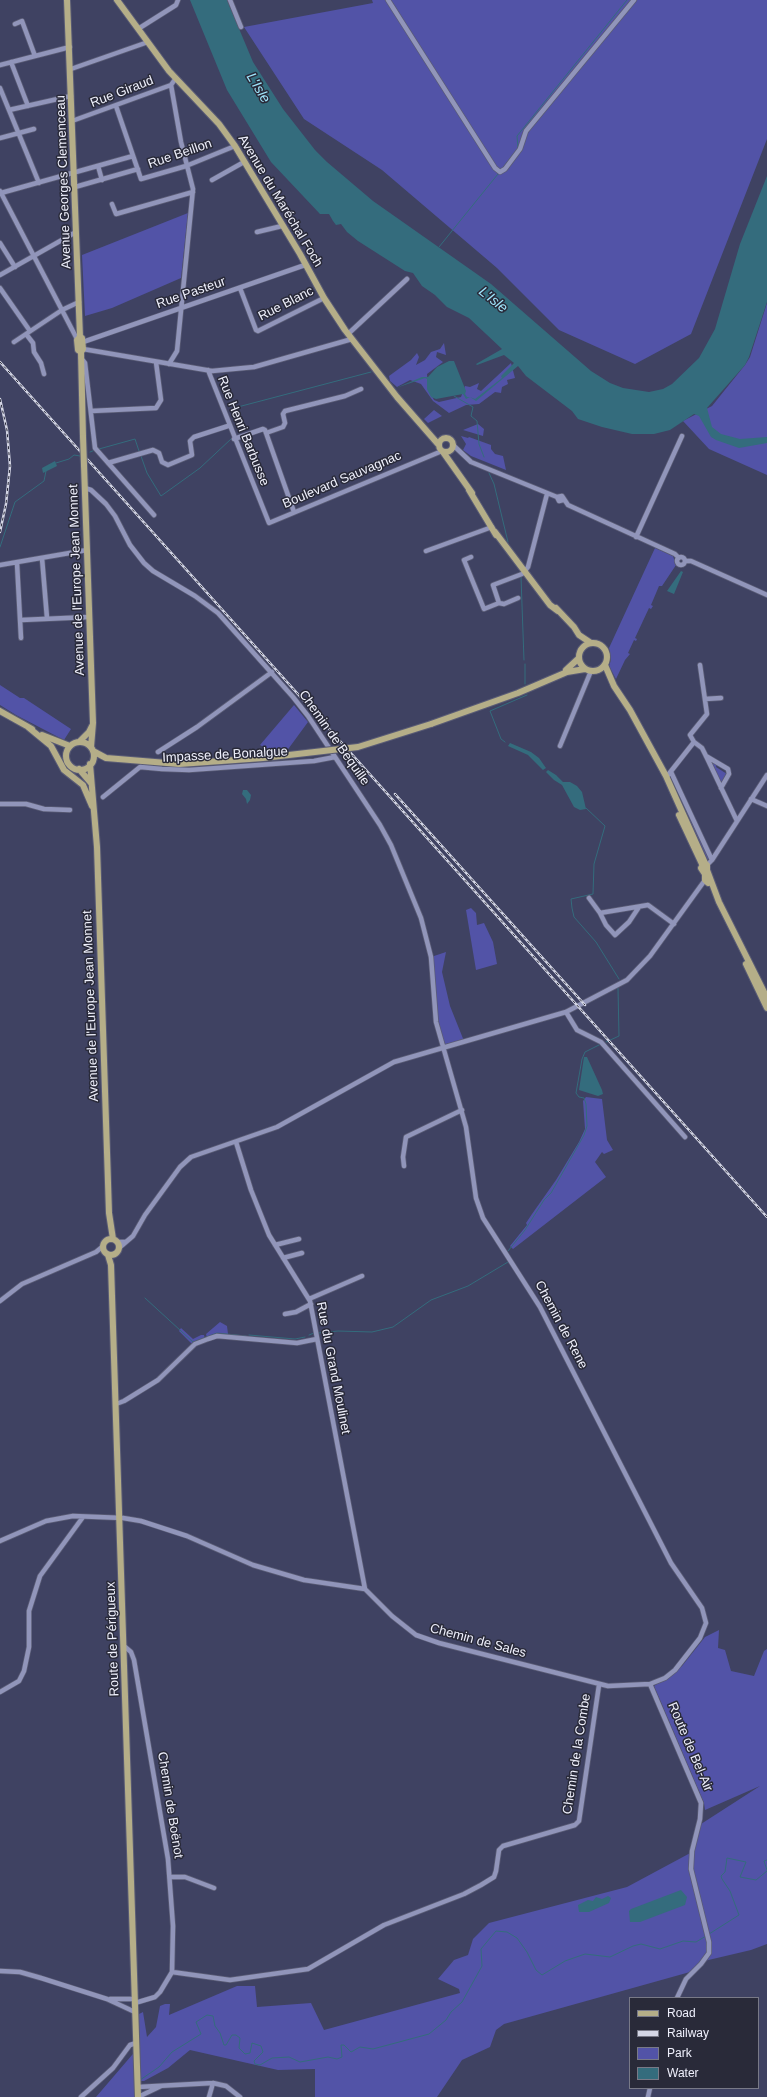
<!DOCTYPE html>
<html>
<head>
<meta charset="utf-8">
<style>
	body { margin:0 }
	#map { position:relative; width:767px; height:2097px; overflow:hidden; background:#3f4262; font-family:Arial,sans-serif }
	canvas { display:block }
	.legend { position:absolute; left:629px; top:1997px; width:130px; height:92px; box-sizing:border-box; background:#292a39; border:1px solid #787987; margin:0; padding:5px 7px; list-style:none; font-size:12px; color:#eff0fc }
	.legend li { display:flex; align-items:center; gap:8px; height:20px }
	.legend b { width:20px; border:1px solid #787987 }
</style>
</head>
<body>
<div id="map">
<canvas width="767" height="2097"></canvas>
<ul class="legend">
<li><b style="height:5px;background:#b5ae88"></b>Road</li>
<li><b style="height:5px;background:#d4d6e5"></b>Railway</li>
<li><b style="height:11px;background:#5253a7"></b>Park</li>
<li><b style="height:11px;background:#346c7d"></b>Water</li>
</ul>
</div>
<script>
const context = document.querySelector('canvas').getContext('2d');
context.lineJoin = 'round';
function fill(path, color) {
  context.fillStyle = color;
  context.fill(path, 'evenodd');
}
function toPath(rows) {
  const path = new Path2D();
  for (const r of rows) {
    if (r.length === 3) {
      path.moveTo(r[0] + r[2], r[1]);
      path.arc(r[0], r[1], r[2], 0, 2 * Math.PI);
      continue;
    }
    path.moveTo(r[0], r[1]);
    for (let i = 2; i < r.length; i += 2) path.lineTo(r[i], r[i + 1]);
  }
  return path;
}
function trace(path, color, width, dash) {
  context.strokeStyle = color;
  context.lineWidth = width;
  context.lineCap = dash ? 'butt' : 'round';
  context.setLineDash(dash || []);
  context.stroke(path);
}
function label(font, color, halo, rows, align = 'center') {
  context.font = font + ' Arial,sans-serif';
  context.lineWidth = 3;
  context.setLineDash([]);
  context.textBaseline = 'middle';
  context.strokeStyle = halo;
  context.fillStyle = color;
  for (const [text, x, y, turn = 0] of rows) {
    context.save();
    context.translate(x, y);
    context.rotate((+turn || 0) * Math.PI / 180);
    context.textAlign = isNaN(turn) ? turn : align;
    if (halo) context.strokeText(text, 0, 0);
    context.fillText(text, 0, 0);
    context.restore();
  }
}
fill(toPath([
	[372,0,767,0,767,139,691,334,635,364,559,330,497,268,382,170,304,119,244,27,373,3],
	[188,213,181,278,112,308,85,316,82,255],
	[767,303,767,475,709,449,683,421,712,406,745,365,750,357],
	[444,343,446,355,437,352,436,357,443,362,427,374,428,388,434,400,439,402,461,397,465,386,470,387,479,383,477,389,481,391,511,363,515,378,507,380,508,384,502,387,501,393,495,392,479,404,466,405,449,413,433,401,421,384,410,380,397,387,390,381,389,376,411,360,417,353,419,357,416,365,425,360,431,352,440,349],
	[434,410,442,416,428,423,424,419],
	[478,424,484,429,483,436,463,430],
	[461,436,468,438,469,437,491,445,491,449,495,454,503,456,506,470,471,456,463,450,466,444],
	[655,548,673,556,676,565,662,586,659,586,651,605,653,606,651,609,649,608,635,638,637,639,636,641,634,640,628,653,630,654,625,660,616,679,609,666,611,660,609,648],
	[0,685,20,698,24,698,71,729,64,740,16,715,0,705],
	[294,705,308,722,286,752,271,751,260,745],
	[711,761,717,764,716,767,727,774,721,785],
	[670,778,709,858,707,860,705,859],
	[471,908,476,913,477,925,484,923,493,942,497,964,476,970,466,910],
	[446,952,442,972,450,1006,464,1041,445,1045,436,1022,431,957],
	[586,1097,602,1099,607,1140,613,1150,604,1154,602,1152,595,1162,606,1177,513,1249,510,1246,527,1225,526,1223,532,1214,556,1180,579,1142,585,1129,583,1101],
	[220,1322,227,1326,228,1334,207,1338,206,1334],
	[181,1328,193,1339,201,1335,204,1335,205,1339,192,1344,179,1331],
	[719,1630,718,1648,725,1650,731,1671,754,1676,764,1651,767,1649,767,1944,751,1950,700,1962,690,1972,504,2024,496,2030,490,2047,462,2060,437,2097,315,2097,315,2069,278,2070,190,2050,168,2068,144,2081,135,2081,135,2097,96,2097,138,2048,137,2015,143,2012,147,2037,156,2027,160,2006,165,2004,170,2004,169,2015,237,1986,255,1986,257,2007,311,2003,324,2030,460,1993,459,1989,438,1979,454,1960,468,1955,473,1939,489,1923,627,1887,694,1851,701,1824,760,1786,705,1810,704,1803,654,1686,682,1666,705,1637]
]), '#5253a7');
fill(toPath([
	[190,0,227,0,253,62,283,109,315,150,327,162,373,201,491,284,591,371,610,383,623,388,649,392,663,389,672,384,699,358,715,329,740,244,767,176,767,302,749,357,745,365,707,408,712,427,721,434,740,439,767,437,767,443,739,448,716,440,711,437,699,416,694,414,670,430,654,434,632,434,602,427,578,419,572,411,526,376,518,366,476,401,470,397,466,399,463,394,436,399,431,397,427,389,427,379,425,378,396,388,422,377,428,377,437,367,449,361,454,361,466,391,465,394,467,397,470,397,475,399,502,378,501,376,514,363,504,355,477,365,476,364,502,349,469,318,447,307,435,295,422,286,413,273,405,271,358,241,347,232,341,224,336,225,333,221,329,214,320,214,271,162,227,90],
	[55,461,57,466,43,473,42,468],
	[681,571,683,572,674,594,667,591],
	[510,743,531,752,539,758,546,768,543,770,528,755,508,746],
	[548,770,556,775,563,782,570,782,577,786,582,792,586,809,580,810,574,807,562,785,554,780,546,772],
	[243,790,247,790,251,795,250,800,247,804,246,799,242,794],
	[584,1057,587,1057,602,1090,603,1094,598,1096,579,1090],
	[681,1890,687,1897,685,1905,640,1922,630,1922,629,1911,631,1909],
	[608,1896,611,1898,609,1903,589,1912,579,1912,578,1905,588,1900,593,1901,596,1897,602,1899]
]), '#346c7d');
trace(toPath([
	[502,169,518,148,517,136,627,0],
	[439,247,498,174],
	[454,396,473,407,471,416,477,421,479,444,484,457],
	[234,408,371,372],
	[99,449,135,439,139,451],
	[90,452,95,450],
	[141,456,147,473,161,496,200,468,231,439],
	[56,463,69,459,74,455,80,456],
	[489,473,494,484,508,542],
	[0,547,15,502,44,481,46,471],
	[521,577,524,660],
	[525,664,525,684],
	[505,742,501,739,490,711,527,695],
	[586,808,605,826,594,864,593,894,571,899,572,908,574,917,596,942,619,979],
	[606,1042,619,1036,618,988],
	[508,1251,525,1230,544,1200,551,1193,584,1135,587,1126,586,1104,584,1098,579,1097,576,1093,582,1059,585,1052,601,1044],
	[145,1298,193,1342,217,1333,246,1336],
	[318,1333,338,1331,372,1332,393,1327,431,1300,468,1286,508,1262],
	[249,1335,295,1339,305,1337],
	[309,1335,314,1333],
	[767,1860,764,1861,767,1870],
	[709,1934,739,1915,730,1891,722,1879,721,1876,725,1872,727,1858,746,1862,740,1877,756,1880,767,1871],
	[140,2080,159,2067,172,2052,201,2034,196,2022,207,2015,213,2016,215,2026,220,2033,224,2045,226,2045,232,2035,236,2035,240,2038,239,2048,245,2054,250,2053,252,2043,261,2046,263,2052,254,2061,255,2064,260,2065,272,2058,289,2057,300,2062,328,2057,337,2059,342,2057,341,2045,344,2045,351,2052,360,2047,373,2049,429,2034,446,2020,451,2012,462,2002,482,1966,481,1949,496,1931,507,1932,517,1938,527,1952,536,1970,542,1975,565,1961,585,1954,610,1957,633,1946,641,1944,660,1949,683,1941,696,1942,706,1936]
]), '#346c7d', 1);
const minor = toPath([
	[230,0,241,27],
	[388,0,495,168,500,172,505,169,520,149,526,131,634,0],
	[15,24,22,21,35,56],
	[138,29,176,5,178,0],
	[11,62,28,106],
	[0,65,70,47],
	[71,69,148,42],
	[0,88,39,183],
	[116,106,141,179,186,166,235,146],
	[9,110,71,96],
	[72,121,171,85,176,78],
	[0,138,34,129],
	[98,166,102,180],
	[212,180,244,162],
	[75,187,138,169],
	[0,191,77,339],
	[1,193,133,156],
	[112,204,116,214,193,192],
	[257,232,282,226],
	[0,243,15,267],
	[0,275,76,232],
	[0,288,30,331],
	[240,288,256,330,258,331,324,298],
	[26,334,33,343,34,352,41,363,44,374],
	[348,334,407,279],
	[14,342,62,310,79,302],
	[83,342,305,265],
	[83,349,212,371,254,367,352,339],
	[81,358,85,363,95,448,154,515],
	[169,364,177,351,193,189,181,142,171,85],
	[208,370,269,523,442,451],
	[91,411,156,408,161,400,156,362],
	[266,433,283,427,285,423,283,414,285,411,345,396,361,389],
	[234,439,263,429,265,430,294,512],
	[453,445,471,462,557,497],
	[108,463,153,450,159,453,162,462,168,465,192,455,190,441,194,437,228,426],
	[563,500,559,501,557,497,562,496,568,505,675,554,679,558],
	[636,537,682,436],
	[426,551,492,527],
	[471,557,464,560,484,609,499,603],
	[681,561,4],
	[42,558,47,618],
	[685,561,691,561,767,595],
	[17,563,21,638],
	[0,565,87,550],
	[525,571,528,567,547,494],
	[518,598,504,604,499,603,493,585,522,574],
	[21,620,89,617],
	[705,699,721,698],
	[694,742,702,748,706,756,737,821],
	[560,746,591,671],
	[158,752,197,727,272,672],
	[706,756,728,769,729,774,721,788],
	[671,772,712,860],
	[668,775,694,742,690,735,707,714,700,665],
	[103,797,140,767,162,769,189,770,314,761,335,757],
	[751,799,767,806],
	[0,804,26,804,44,809,70,810],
	[707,865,712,860,767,775],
	[589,898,600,913,648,905,674,924],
	[600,913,606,925,615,935,629,922,639,907],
	[566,1012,577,1030,601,1042,685,1137],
	[236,1142,251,1190,269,1235,310,1301,365,1589],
	[404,1166,403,1157,406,1137,462,1110],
	[117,1242,125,1242],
	[275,1245,299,1239],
	[119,1248,133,1236,145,1215,180,1167,191,1157,277,1127,394,1062,566,1012,627,980,650,956,705,880],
	[283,1258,302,1253],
	[309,1299,362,1276],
	[0,1301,22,1284,96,1252,102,1247],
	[285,1314,296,1312,311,1304],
	[116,1404,124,1401,158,1380,195,1344,208,1339,217,1336,297,1343,317,1339],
	[0,1541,46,1521,73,1516,123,1518,141,1521,187,1536,253,1565,304,1580,365,1589,392,1616,416,1635,439,1643,608,1686,650,1684,665,1678,675,1670,700,1638,706,1623,702,1608,671,1563,540,1307,483,1218,476,1198,466,1127,436,1022,431,957,421,918,391,845,380,825,308,716,293,697,218,613,195,596,153,571,144,563,130,545,115,516,106,504,91,490,85,488],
	[124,1646,131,1652,134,1660,168,1859,173,1926,172,1972],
	[650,1684,701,1803,700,1819,692,1851,691,1869,709,1942,709,1953,701,1964,686,1979,677,1998],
	[0,1692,19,1681,24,1671,29,1647,29,1611,40,1576,83,1517],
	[170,1877,185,1877,214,1888],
	[0,1971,20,1972,41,1978,107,1999,135,2012],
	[110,1999,134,1999],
	[135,2003,155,1997,160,1992,172,1972,230,1980,308,1969,384,1925,464,1894,481,1885,494,1877,496,1871,499,1850,503,1846,575,1825,579,1821,599,1685],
	[138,2087,213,2083,226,2086,240,2097],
	[81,2097,113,2068,130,2045,136,2043],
	[138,2097,161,2086],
	[209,2097,213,2083],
	[648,2097,650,2088]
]);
const major = toPath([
	[67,0,80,337,82,338,83,349,81,352,78,350,77,340,80,337],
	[117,0,169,71,219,124,235,146,300,254,324,298,345,330,397,397,438,444],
	[81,352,83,437],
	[446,445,7],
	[443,452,472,493],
	[84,465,93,723,91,747],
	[469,490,496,535],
	[495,532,550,605,558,611],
	[556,608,574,627,579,635,591,643],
	[593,657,14],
	[605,665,614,686,630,710,666,776,705,863],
	[566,670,579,658],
	[0,711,32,729],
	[431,724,518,693,567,672,585,669],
	[28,727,51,746,64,770,83,785,92,806],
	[42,735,70,746],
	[79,742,89,732,92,726],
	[80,756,14],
	[93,751,106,758,179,764,263,758],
	[90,764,97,847,109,1213,113,1239],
	[79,769,91,783],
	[679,815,702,864],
	[711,881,708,883,705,880,705,874,701,868,704,863,707,865,707,870,719,902,767,998],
	[746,964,767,1008],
	[111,1247,8],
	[108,1255,111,1265,138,2097]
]);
trace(minor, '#5a5c75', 6);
trace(major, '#5a5c75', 8);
trace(minor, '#9195ba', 4.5);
trace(major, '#b5ae88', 6);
const rail = toPath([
	[0,362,767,1217],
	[0,399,7,430,10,466,6,504,0,532],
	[395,794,585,1005]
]);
trace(rail, '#d4d6e5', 2.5);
trace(rail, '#292a39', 1, [3]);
const majorBridge = toPath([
	[83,437,84,465],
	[263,758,358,747,431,724]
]);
trace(majorBridge, '#5a5c75', 8, []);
trace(majorBridge, '#b5ae88', 6);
label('13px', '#eff0fc', '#292a39', [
	["Rue Giraud",122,92,-21],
	["Rue Beillon",180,154,-19],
	["Avenue Georges Clemenceau",64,182,-92],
	["Avenue du Maréchal Foch",280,201,59],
	["Rue Pasteur",191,293,-19],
	["Rue Blanc",286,304,-27],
	["Rue Henri Barbusse",243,431,68],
	["Boulevard Sauvagnac",342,480,-23],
	["Avenue de l'Europe Jean Monnet",77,580,-92],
	["Chemin de Bequille",334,738,55],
	["Impasse de Bonalgue",225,755,-3],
	["Avenue de l'Europe Jean Monnet",91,1006,-92],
	["Chemin de Rene",561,1325,62],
	["Rue du Grand Moulinet",333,1368,79],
	["Route de Périgueux",113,1639,-92],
	["Chemin de Sales",478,1641,15],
	["Route de Bel-Air",690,1747,67],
	["Chemin de la Combe",577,1754,-81],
	["Chemin de Boënot",170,1805,81]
]);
label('italic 14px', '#a0e7fd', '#292a39', [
	["L'Isle",258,88,59],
	["L'Isle",493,300,39]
]);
</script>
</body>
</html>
